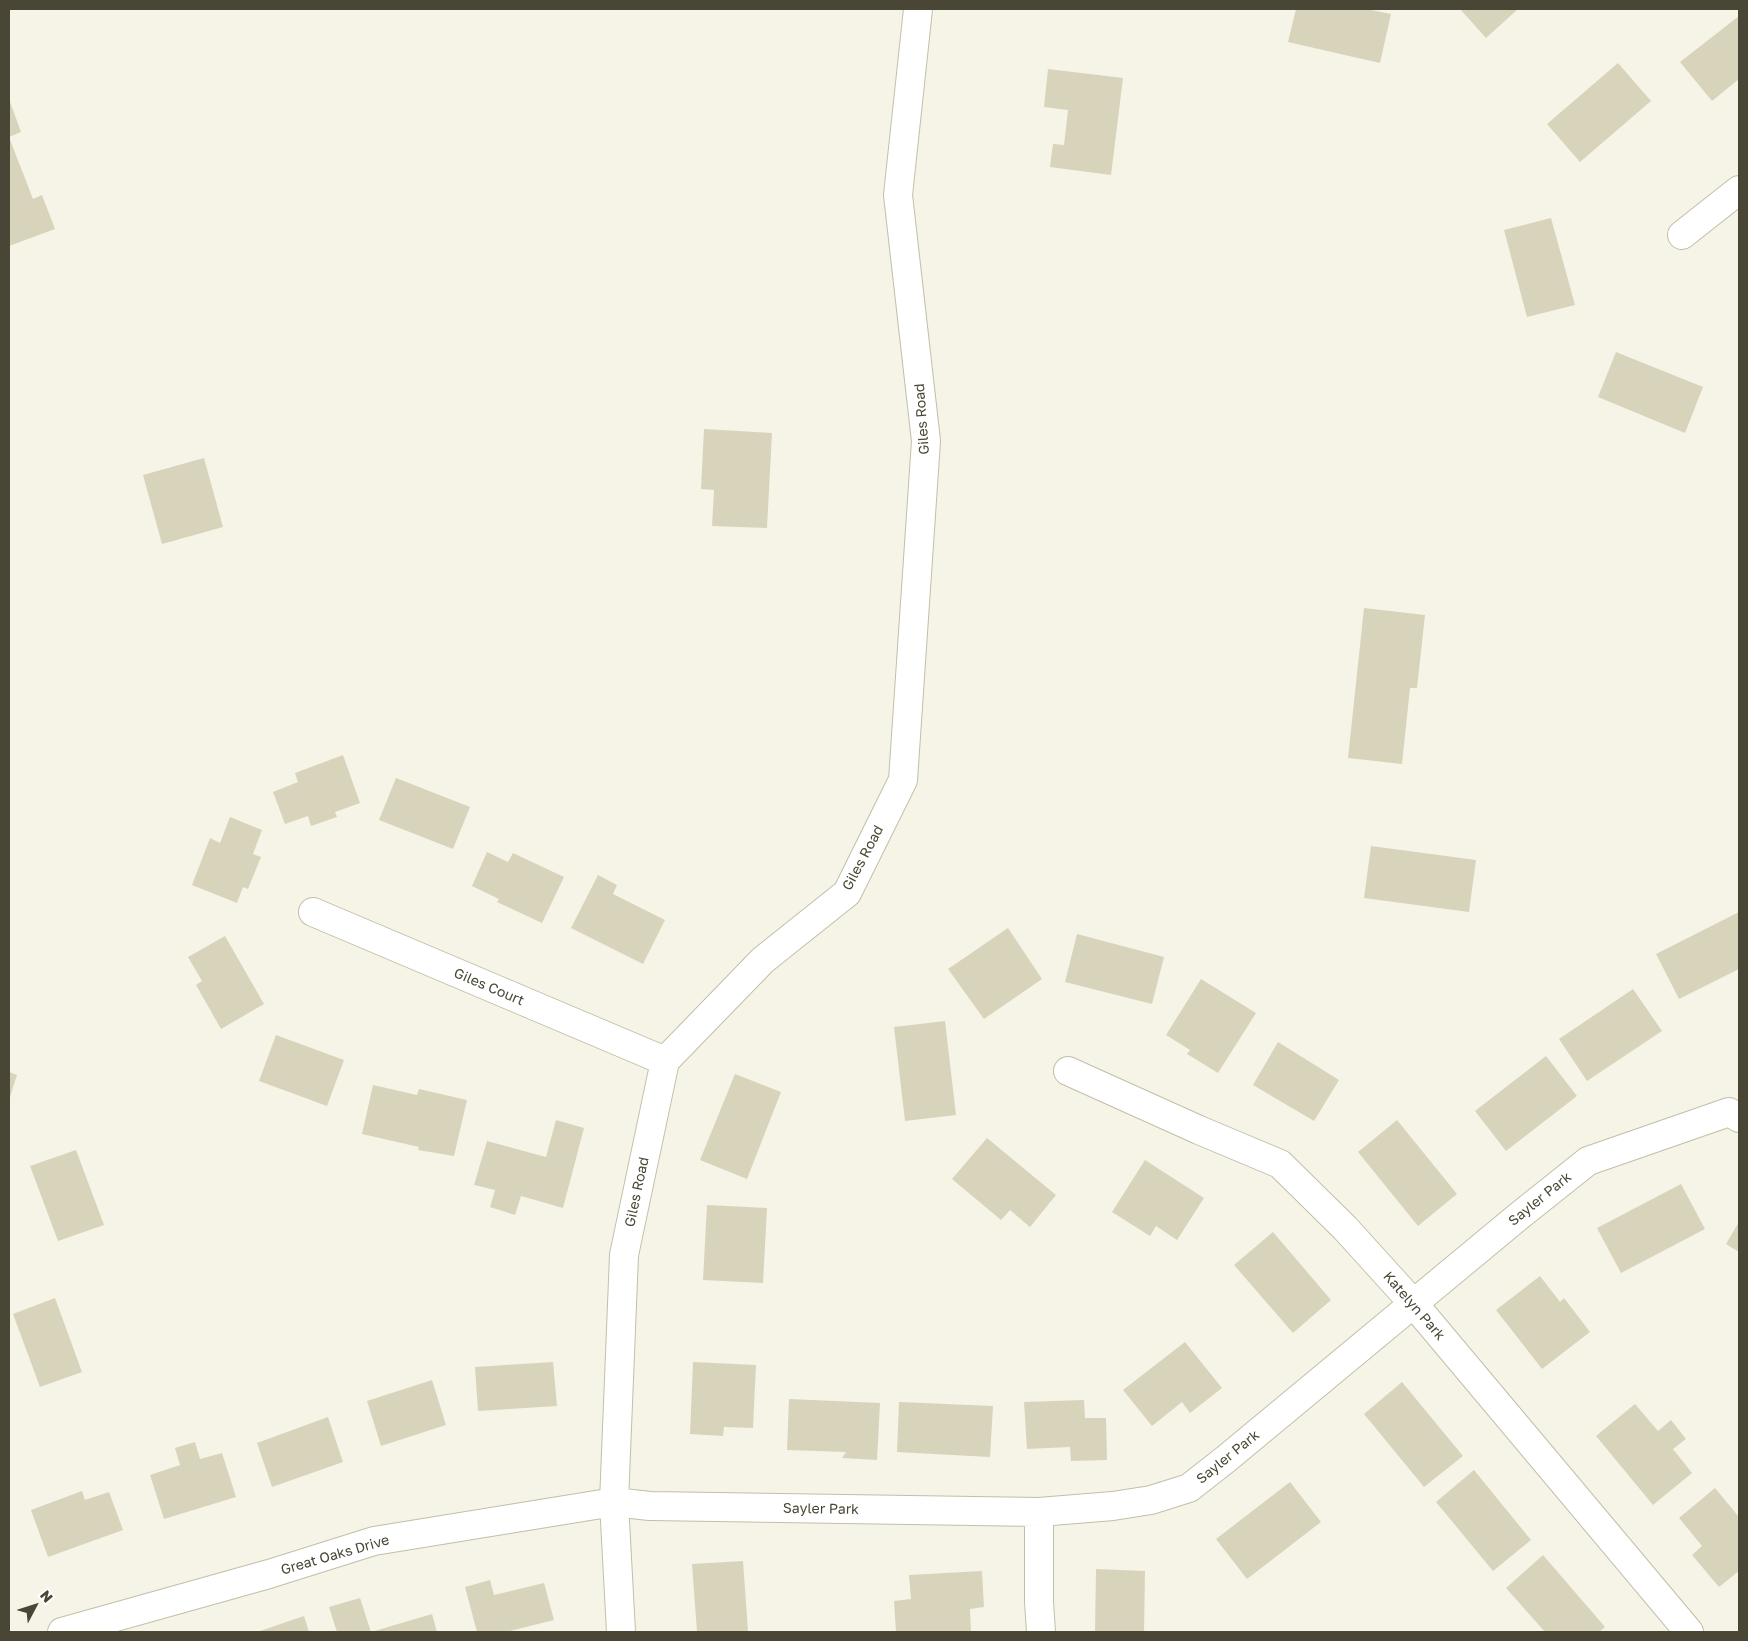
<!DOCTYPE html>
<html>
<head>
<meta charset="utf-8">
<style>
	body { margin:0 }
	#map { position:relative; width:1748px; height:1641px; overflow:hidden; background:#f5f4e7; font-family:"Golos Text",sans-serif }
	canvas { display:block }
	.frame { position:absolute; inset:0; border:10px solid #494635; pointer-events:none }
	.north { position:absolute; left:10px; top:1581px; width:50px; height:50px; -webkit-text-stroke:4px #fff; paint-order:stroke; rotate:50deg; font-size:14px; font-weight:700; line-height:20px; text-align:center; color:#494635 }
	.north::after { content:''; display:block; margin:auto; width:18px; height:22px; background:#494635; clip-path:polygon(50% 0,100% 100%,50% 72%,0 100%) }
</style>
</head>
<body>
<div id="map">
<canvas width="1748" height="1641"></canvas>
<div class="frame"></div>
<div class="north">N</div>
</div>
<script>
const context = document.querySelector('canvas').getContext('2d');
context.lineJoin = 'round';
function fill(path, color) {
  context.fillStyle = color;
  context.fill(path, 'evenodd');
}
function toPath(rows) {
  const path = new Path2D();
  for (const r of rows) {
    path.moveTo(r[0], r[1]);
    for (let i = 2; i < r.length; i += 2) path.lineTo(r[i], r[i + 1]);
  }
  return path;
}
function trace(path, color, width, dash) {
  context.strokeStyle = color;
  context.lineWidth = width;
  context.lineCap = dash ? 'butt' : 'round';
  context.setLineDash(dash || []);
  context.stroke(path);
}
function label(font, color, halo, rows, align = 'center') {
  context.font = font + ' "Golos Text",sans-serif';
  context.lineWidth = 4.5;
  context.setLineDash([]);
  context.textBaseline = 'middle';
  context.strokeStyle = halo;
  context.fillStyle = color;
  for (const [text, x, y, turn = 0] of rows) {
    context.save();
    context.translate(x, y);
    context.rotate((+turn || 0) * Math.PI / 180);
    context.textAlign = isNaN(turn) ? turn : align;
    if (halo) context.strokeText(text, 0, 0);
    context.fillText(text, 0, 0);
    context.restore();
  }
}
fill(toPath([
	[1296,9,1366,9,1391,14,1380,63,1288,42],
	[1460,9,1518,9,1486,38],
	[1739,16,1739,79,1712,101,1680,62],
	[1618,63,1651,101,1580,162,1547,124],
	[1048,69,1123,78,1111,175,1050,167,1053,144,1064,145,1068,110,1044,107],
	[9,99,21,132,9,137,33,199,42,195,55,229,9,246],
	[1551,218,1575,305,1527,317,1504,230],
	[1616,352,1703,387,1685,433,1598,397],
	[704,429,772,433,767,528,712,526,714,490,701,489],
	[204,458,223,527,162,544,143,475],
	[1364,608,1425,615,1417,688,1410,688,1402,764,1348,758],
	[343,755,360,803,335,812,337,817,311,826,308,816,285,824,273,792,298,782,295,773],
	[396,778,470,807,453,849,379,820],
	[230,817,262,830,253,854,261,857,248,889,243,887,237,903,192,885,210,838,220,843],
	[1371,846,1476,860,1469,912,1364,898],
	[487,852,508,862,513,853,564,877,542,923,497,902,499,899,472,886],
	[598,875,617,885,613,894,665,920,643,964,571,928],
	[1739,912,1739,969,1679,999,1656,954],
	[1008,928,1042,979,984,1019,948,969],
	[1077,934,1164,957,1152,1004,1065,982],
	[225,936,264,1004,221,1029,196,985,202,981,188,957],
	[1201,979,1256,1013,1218,1073,1187,1054,1190,1050,1166,1035],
	[1633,989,1662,1031,1587,1081,1559,1039],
	[945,1021,956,1115,905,1121,894,1027],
	[276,1035,344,1060,327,1106,259,1081],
	[1278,1042,1339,1080,1314,1121,1253,1085],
	[1546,1056,1577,1096,1506,1151,1475,1111],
	[9,1072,17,1075,9,1100],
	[735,1074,781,1092,747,1179,700,1160],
	[373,1085,417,1095,419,1089,467,1100,454,1156,418,1150,419,1147,362,1134],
	[556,1120,584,1128,563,1208,521,1196,515,1215,490,1207,495,1190,474,1185,487,1141,546,1157],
	[1397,1120,1457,1194,1418,1226,1358,1152],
	[987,1138,1056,1195,1030,1227,1010,1210,1001,1220,952,1179],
	[76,1150,104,1225,58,1241,30,1166],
	[1145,1160,1204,1198,1177,1240,1156,1226,1150,1236,1112,1212],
	[1681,1184,1705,1229,1621,1273,1597,1228],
	[707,1205,767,1208,763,1283,703,1280],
	[1739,1222,1739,1252,1726,1244],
	[1273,1232,1331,1300,1293,1333,1234,1265],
	[1540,1276,1560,1302,1564,1298,1590,1332,1542,1369,1496,1310],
	[55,1298,82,1372,40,1387,13,1314],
	[1185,1342,1222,1388,1190,1413,1182,1402,1152,1426,1123,1390],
	[553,1362,557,1406,478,1411,475,1367],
	[693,1362,756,1365,753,1428,724,1427,723,1436,690,1434],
	[432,1380,446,1425,381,1446,367,1401],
	[1402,1382,1463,1456,1424,1487,1364,1414],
	[789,1399,880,1403,877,1460,842,1458,846,1452,787,1450],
	[1084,1400,1085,1418,1106,1418,1107,1460,1071,1461,1070,1447,1027,1449,1024,1402],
	[899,1402,993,1406,990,1457,897,1452],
	[1635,1404,1658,1431,1671,1420,1686,1439,1673,1449,1692,1473,1653,1505,1596,1436],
	[328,1417,343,1462,272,1487,257,1443],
	[195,1442,200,1459,222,1453,236,1497,164,1519,150,1475,180,1465,175,1448],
	[1474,1470,1531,1540,1493,1571,1436,1502],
	[1290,1482,1321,1522,1247,1579,1216,1539],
	[1715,1488,1739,1517,1739,1571,1719,1587,1692,1555,1702,1546,1679,1518],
	[82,1491,85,1500,109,1492,123,1530,48,1557,31,1510],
	[1543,1555,1605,1627,1599,1632,1545,1632,1506,1588],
	[743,1561,748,1632,697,1632,692,1564],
	[1096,1569,1145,1571,1144,1632,1095,1632],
	[982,1571,984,1607,970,1609,971,1632,896,1632,894,1601,911,1599,909,1575],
	[490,1580,494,1595,544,1583,554,1620,506,1632,477,1632,465,1587],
	[360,1598,371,1632,337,1632,329,1607],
	[432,1614,437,1632,371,1632],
	[304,1616,309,1632,257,1632]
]), '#d8d4bb');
const minor = toPath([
	[1682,235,1739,190],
	[313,912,665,1061],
	[1068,1071,1199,1130,1280,1164,1345,1228,1413,1303,1689,1632],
	[1039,1512,1039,1602,1041,1632],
	[62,1632,269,1574,374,1541,614,1502,650,1506,1039,1512,1113,1506,1151,1500,1189,1488,1226,1459,1519,1216,1588,1161,1729,1112,1739,1118],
	[621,1632,614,1502,624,1255,665,1061,763,960,847,893,903,780,926,441,898,195,918,9]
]);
trace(minor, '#c2bfa8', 30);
trace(minor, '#fff', 28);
label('14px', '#494635', '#fff', [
	["Giles Road",922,419,-94],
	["Giles Road",863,858,-62],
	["Giles Court",489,987,23],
	["Giles Road",637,1192,-78],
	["Sayler Park",1540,1199,-39],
	["Katelyn Park",1414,1306,49],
	["Sayler Park",1228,1457,-39],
	["Sayler Park",821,1509,1],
	["Great Oaks Drive",335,1555,-16]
]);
</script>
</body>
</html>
